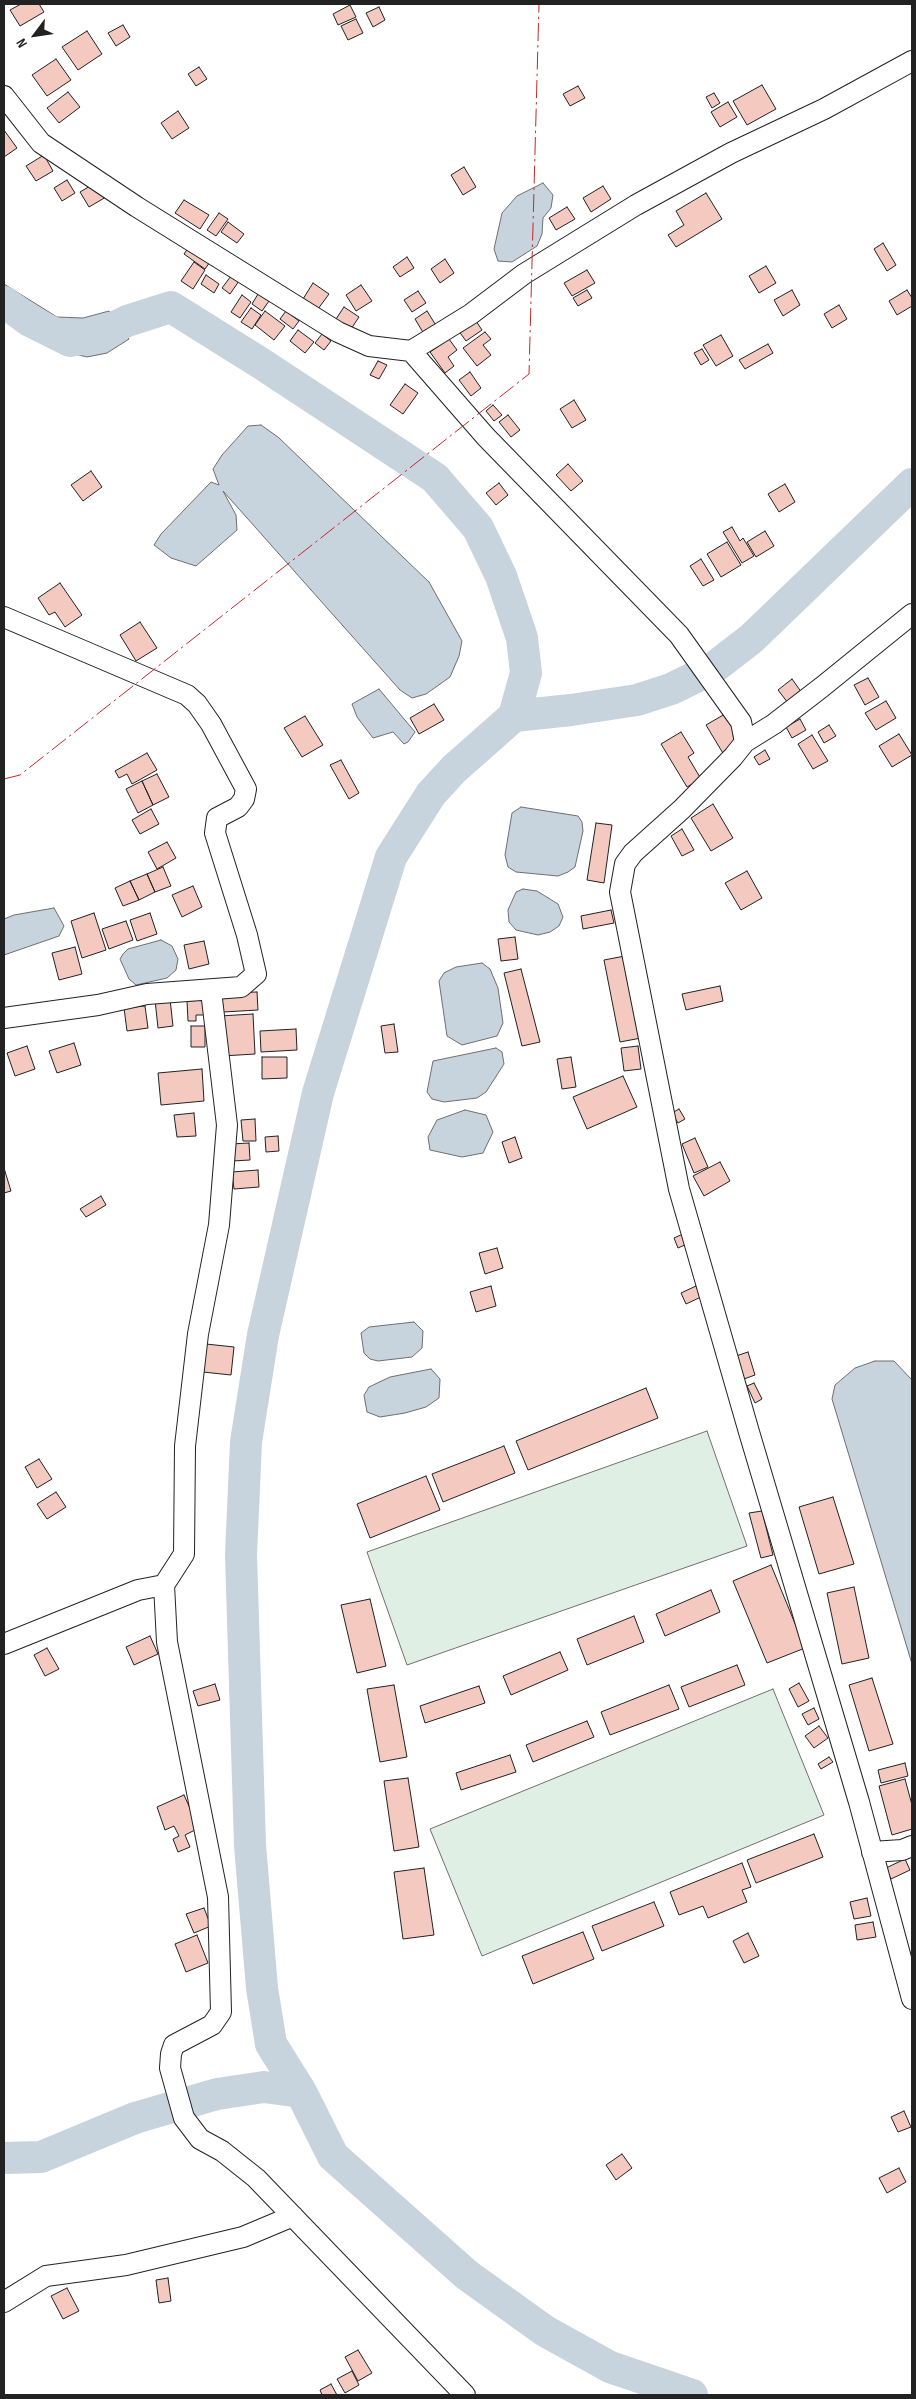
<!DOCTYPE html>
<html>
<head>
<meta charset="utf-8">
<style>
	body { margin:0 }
	#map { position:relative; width:916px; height:2399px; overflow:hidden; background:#fff; font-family:"Sofia Sans Condensed",sans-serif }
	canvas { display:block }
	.frame { position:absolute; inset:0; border:5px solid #222; pointer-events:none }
	.north { position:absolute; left:10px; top:10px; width:50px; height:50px; -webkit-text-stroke:4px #fff; paint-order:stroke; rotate:239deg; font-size:14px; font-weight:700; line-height:20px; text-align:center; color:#222 }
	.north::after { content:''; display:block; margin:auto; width:18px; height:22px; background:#222; clip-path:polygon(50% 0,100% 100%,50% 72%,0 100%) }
</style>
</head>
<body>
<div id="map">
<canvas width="916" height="2399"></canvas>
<div class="frame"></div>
<div class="north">N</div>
</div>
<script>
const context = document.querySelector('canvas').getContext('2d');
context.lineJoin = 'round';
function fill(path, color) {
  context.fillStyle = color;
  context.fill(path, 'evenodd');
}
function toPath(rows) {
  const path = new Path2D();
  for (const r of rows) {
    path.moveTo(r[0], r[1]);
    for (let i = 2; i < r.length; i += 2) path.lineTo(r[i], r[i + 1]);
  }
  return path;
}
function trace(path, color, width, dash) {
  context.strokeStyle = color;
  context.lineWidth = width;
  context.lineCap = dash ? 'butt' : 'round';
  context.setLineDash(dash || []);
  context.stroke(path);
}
const green = toPath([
	[707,1431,747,1546,407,1665,367,1552,707,1431],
	[773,1689,824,1815,482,1956,430,1829,773,1689]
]);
fill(green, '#e0efe3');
trace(green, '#6f6f6f', 1);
const water = toPath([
	[543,183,553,195,551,208,543,218,542,234,537,246,512,262,498,261,494,249,502,213,517,196,543,183],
	[4,284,57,317,83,318,109,311,129,339,107,353,87,357,63,351,23,330,4,316,4,284],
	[261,425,278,437,429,582,462,641,459,656,450,677,426,694,412,698,400,690,223,491,236,515,237,530,196,566,171,558,154,545,161,534,211,482,219,485,213,469,222,455,248,426,261,425],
	[379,689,415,732,408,742,404,744,393,732,373,738,357,717,352,704,379,689],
	[521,807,578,816,582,822,583,831,575,867,568,872,558,876,516,872,508,867,505,855,512,813,521,807],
	[523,889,537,891,558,904,563,917,559,926,550,932,538,935,516,930,509,922,508,910,516,892,523,889],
	[54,908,64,926,59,936,4,955,4,919,14,915,54,908],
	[161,940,172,946,178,959,176,970,167,978,136,985,129,979,120,959,123,954,128,949,161,940],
	[482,963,490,969,498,988,503,1023,497,1036,462,1045,447,1036,439,981,444,973,456,967,482,963],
	[496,1048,502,1052,504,1064,486,1092,477,1098,444,1102,432,1099,427,1092,433,1061,496,1048],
	[465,1110,486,1115,493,1132,483,1153,462,1157,430,1150,428,1137,437,1120,465,1110],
	[414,1322,423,1331,422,1348,412,1357,378,1361,370,1359,364,1353,361,1333,369,1327,414,1322],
	[875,1361,894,1361,912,1380,912,1664,832,1399,835,1385,855,1368,875,1361],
	[431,1369,440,1379,439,1398,426,1407,405,1413,380,1417,367,1412,364,1395,369,1387,390,1377,431,1369]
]);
fill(water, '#c7d3dd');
trace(water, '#6f6f6f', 1);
trace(toPath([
	[4,302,30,321,70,341,97,336,127,321,171,307,262,364,435,478,478,528,501,576,522,638,526,673,514,716],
	[4,2158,41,2157,135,2118,217,2094,264,2087,301,2092],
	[692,2395,610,2367,545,2331,467,2275,333,2156,301,2092,271,2044,262,1988,250,1845,241,1555,246,1442,263,1335,318,1093,391,857,431,794,454,769,514,716,571,710,637,700,671,689,712,669,751,639,912,484]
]), '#c7d3dd', 32);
const building = toPath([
	[21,4,39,4,44,12,20,26,10,10,21,4],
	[350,5,356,17,338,25,333,14,350,5],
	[379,7,385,20,373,27,366,13,379,7],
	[356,19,363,33,348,40,341,26,356,19],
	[123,25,130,37,116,46,108,33,123,25],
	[87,31,102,54,78,70,62,47,87,31],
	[56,59,71,80,47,96,32,75,56,59],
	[199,67,207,79,196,86,188,74,199,67],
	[762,85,776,109,747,125,733,101,762,85],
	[578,86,585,98,570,106,563,94,578,86],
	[68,92,80,107,59,123,47,108,68,92],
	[714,93,720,103,712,108,706,97,714,93],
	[728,102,737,117,720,127,711,112,728,102],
	[178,111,189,128,172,139,161,123,178,111],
	[4,130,17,148,4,157,4,130],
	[44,155,53,171,36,181,26,166,44,155],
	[464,167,476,187,463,195,451,175,464,167],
	[67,180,75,193,62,201,54,188,67,180],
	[97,182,106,197,89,207,80,192,97,182],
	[603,186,611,199,591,212,583,198,603,186],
	[706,193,722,219,676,247,668,235,684,225,676,211,706,193],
	[184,200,209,215,200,229,175,213,184,200],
	[567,207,575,219,556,230,549,218,567,207],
	[219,213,228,219,216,236,207,230,219,213],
	[228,222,244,234,237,243,221,232,228,222],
	[883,243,896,265,887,271,874,249,883,243],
	[191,244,212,259,205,269,184,254,191,244],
	[407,257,414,268,400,277,393,267,407,257],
	[445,259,454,273,440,283,431,269,445,259],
	[194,262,205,270,193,289,181,281,194,262],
	[766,266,776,283,759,293,749,276,766,266],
	[587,270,595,283,572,296,564,283,587,270],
	[206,275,219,284,214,293,201,284,206,275],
	[231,276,239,281,230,294,222,288,231,276],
	[313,283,329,294,318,309,303,299,313,283],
	[361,285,372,301,356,311,346,295,361,285],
	[587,290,592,298,578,306,573,298,587,290],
	[792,290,800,305,783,316,774,300,792,290],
	[907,290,912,298,912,306,897,315,889,301,907,290],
	[418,291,426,303,412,312,404,300,418,291],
	[258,294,269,301,262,311,252,304,258,294],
	[242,295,251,302,240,318,231,312,242,295],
	[839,305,847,319,832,328,824,314,839,305],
	[344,307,359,317,351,329,336,319,344,307],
	[251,308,261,315,252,329,241,322,251,308],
	[265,311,285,326,274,340,255,325,265,311],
	[286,311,299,321,293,329,280,319,286,311],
	[427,311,437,327,424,334,415,319,427,311],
	[474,318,482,330,466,341,458,330,474,318],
	[298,330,314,342,305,353,290,341,298,330],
	[485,332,491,339,483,345,491,355,477,366,463,348,485,332],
	[322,334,331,341,324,350,315,343,322,334],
	[721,335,733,356,716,366,703,345,721,335],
	[449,339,457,350,448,357,454,366,445,373,430,352,449,339],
	[768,344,773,353,745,369,739,360,768,344],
	[702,349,709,360,701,365,694,353,702,349],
	[378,361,387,365,379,379,370,375,378,361],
	[470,372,481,388,471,396,459,380,470,372],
	[405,384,418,393,403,414,390,405,405,384],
	[574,400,586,420,572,428,560,409,574,400],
	[493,405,502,415,494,421,486,411,493,405],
	[508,415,520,430,511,437,499,422,508,415],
	[568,464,583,481,571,491,556,475,568,464],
	[91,471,102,487,83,501,71,485,91,471],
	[499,483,508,495,496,505,486,493,499,483],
	[785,484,795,502,779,512,768,494,785,484],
	[732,527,740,541,743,538,754,556,742,563,723,532,732,527],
	[765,531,774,546,756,557,747,542,765,531],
	[727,542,741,565,721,577,707,554,727,542],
	[701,559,714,580,703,586,690,566,701,559],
	[60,583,82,615,65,627,55,612,49,615,38,598,60,583],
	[140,622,157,648,136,661,120,635,140,622],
	[868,678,879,697,865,705,854,685,868,678],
	[792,679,802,693,788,703,778,690,792,679],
	[886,701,896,718,876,730,865,713,886,701],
	[434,704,444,720,419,734,410,718,434,704],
	[725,714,733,728,734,749,724,755,706,725,725,714],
	[305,716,323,745,302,757,284,728,305,716],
	[800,719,806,730,792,738,786,727,800,719],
	[829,725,836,736,824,743,818,732,829,725],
	[681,732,694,753,688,757,701,779,687,787,661,744,681,732],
	[899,734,912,755,892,767,879,746,899,734],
	[812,735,828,761,813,769,798,744,812,735],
	[765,750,770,759,759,765,754,757,765,750],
	[147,753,157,770,132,784,127,774,119,778,115,771,147,753],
	[341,760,359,793,349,799,330,765,341,760],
	[157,774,169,797,153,805,142,781,157,774],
	[142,781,153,805,138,813,126,789,142,781],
	[713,804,733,838,711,851,691,818,713,804],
	[151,809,159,824,140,834,132,820,151,809],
	[596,823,612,825,604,883,587,880,596,823],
	[682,829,694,850,682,856,671,836,682,829],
	[167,842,176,858,157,869,148,852,167,842],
	[163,867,171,886,155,892,147,874,163,867],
	[747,871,762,898,741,910,725,883,747,871],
	[147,874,155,892,139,900,130,881,147,874],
	[130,881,139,900,123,906,115,888,130,881],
	[193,886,202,907,182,917,172,895,193,886],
	[611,910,614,923,583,929,581,916,611,910],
	[94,913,106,950,82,958,71,921,94,913],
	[150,913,157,934,137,941,130,920,150,913],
	[126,921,133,940,109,949,102,929,126,921],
	[515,937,518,959,501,961,498,939,515,937],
	[204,941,209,964,189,969,184,945,204,941],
	[75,947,82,974,59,980,52,953,75,947],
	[625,956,641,1038,620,1042,604,960,625,956],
	[521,969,540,1042,522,1046,504,973,521,969],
	[720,986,723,1001,686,1010,682,994,720,986],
	[257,992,258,1010,223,1012,222,993,257,992],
	[170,999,173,1026,158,1028,155,1000,170,999],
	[206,1000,206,1015,196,1015,196,1021,188,1021,187,1001,206,1000],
	[145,1006,148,1028,127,1031,124,1008,145,1006],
	[253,1014,255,1054,222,1056,220,1016,253,1014],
	[394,1024,398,1052,385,1053,381,1026,394,1024],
	[191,1026,205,1026,205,1047,191,1047,191,1026],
	[296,1029,297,1050,261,1052,260,1031,296,1029],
	[74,1043,81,1065,57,1073,49,1051,74,1043],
	[27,1046,35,1069,15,1076,7,1053,27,1046],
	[638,1046,641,1069,624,1071,621,1048,638,1046],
	[262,1057,287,1057,287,1078,262,1079,262,1057],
	[571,1057,576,1087,562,1089,557,1059,571,1057],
	[202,1069,204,1101,161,1105,158,1073,202,1069],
	[623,1076,637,1107,587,1129,573,1097,623,1076],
	[679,1109,685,1119,678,1123,672,1113,679,1109],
	[194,1113,196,1136,177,1137,174,1115,194,1113],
	[255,1119,256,1141,243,1141,241,1120,255,1119],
	[278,1136,279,1151,266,1152,265,1137,278,1136],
	[515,1137,522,1158,509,1163,502,1142,515,1137],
	[695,1138,708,1167,694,1173,682,1144,695,1138],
	[249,1143,250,1160,232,1161,231,1144,249,1143],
	[720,1162,730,1181,704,1196,693,1176,720,1162],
	[4,1168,11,1191,4,1193,4,1168],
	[258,1170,259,1187,234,1189,232,1172,258,1170],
	[101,1196,106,1205,86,1217,80,1209,101,1196],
	[683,1234,687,1244,678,1248,674,1238,683,1234],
	[497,1248,503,1268,485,1274,479,1253,497,1248],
	[491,1286,496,1306,476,1312,470,1292,491,1286],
	[696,1286,701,1297,686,1304,681,1293,696,1286],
	[206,1344,234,1347,231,1375,203,1372,206,1344],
	[748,1352,755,1375,744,1379,736,1356,748,1352],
	[754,1383,762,1399,755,1403,747,1386,754,1383],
	[646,1388,658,1418,528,1470,516,1441,646,1388],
	[504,1446,515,1473,443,1502,432,1474,504,1446],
	[39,1459,52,1479,37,1488,25,1467,39,1459],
	[426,1476,440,1510,370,1538,357,1504,426,1476],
	[56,1492,66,1507,47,1519,37,1504,56,1492],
	[833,1497,854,1564,819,1574,799,1507,833,1497],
	[762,1511,773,1555,761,1558,749,1513,762,1511],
	[771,1565,805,1648,767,1663,733,1581,771,1565],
	[854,1587,869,1658,842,1664,827,1593,854,1587],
	[711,1590,720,1612,665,1636,656,1614,711,1590],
	[370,1599,386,1666,357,1673,341,1605,370,1599],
	[634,1616,644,1642,587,1665,577,1639,634,1616],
	[150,1636,158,1654,134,1665,126,1647,150,1636],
	[47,1648,59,1669,45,1676,34,1655,47,1648],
	[560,1652,568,1670,511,1695,503,1676,560,1652],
	[737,1665,745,1685,689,1707,681,1687,737,1665],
	[872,1678,893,1744,869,1751,849,1685,872,1678],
	[799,1683,809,1701,798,1707,789,1689,799,1683],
	[215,1684,220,1700,198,1706,193,1691,215,1684],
	[394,1685,407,1757,380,1762,367,1689,394,1685],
	[669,1685,679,1709,610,1735,601,1712,669,1685],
	[479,1686,485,1703,425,1723,420,1706,479,1686],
	[814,1708,819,1719,808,1725,802,1714,814,1708],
	[587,1721,594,1737,533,1762,526,1745,587,1721],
	[819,1726,828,1738,814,1748,805,1736,819,1726],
	[510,1755,516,1772,461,1790,456,1773,510,1755],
	[829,1757,833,1762,821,1769,818,1764,829,1757],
	[905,1763,908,1776,881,1783,878,1770,905,1763],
	[408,1778,419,1847,394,1851,384,1781,408,1778],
	[905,1779,912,1805,912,1829,892,1835,879,1786,905,1779],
	[184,1795,199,1828,185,1835,190,1847,178,1852,173,1839,179,1836,174,1826,165,1830,157,1807,184,1795],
	[814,1834,823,1857,756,1883,747,1860,814,1834],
	[905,1859,910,1870,891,1879,886,1868,905,1859],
	[742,1863,751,1887,742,1890,747,1902,708,1918,703,1906,679,1915,670,1892,742,1863],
	[424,1868,434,1935,403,1939,394,1872,424,1868],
	[867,1898,871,1916,854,1919,850,1902,867,1898],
	[654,1902,664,1926,602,1951,592,1926,654,1902],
	[204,1908,211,1926,194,1933,186,1914,204,1908],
	[873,1922,876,1937,857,1940,855,1925,873,1922],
	[583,1932,594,1959,533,1984,522,1956,583,1932],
	[748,1933,759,1956,744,1963,733,1941,748,1933],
	[197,1935,208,1963,186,1972,175,1944,197,1935],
	[904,2111,911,2127,898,2132,891,2117,904,2111],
	[622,2154,632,2168,616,2180,606,2165,622,2154],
	[899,2168,906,2182,887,2193,879,2178,899,2168],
	[168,2278,171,2301,159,2303,156,2280,168,2278],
	[67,2288,79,2311,63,2319,51,2296,67,2288],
	[358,2350,372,2373,358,2381,345,2357,358,2350],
	[352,2371,359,2385,345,2393,337,2379,352,2371],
	[331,2384,337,2395,322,2395,320,2390,331,2384]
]);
fill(building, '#f3c9c0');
trace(building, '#222', 1);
const minor = toPath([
	[4,96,41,143,137,207,338,332,369,346,411,351,486,437,679,635,741,722,745,742,733,757,682,809,633,853,625,864,620,892,679,1189,749,1432,859,1802,912,1999],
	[411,351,471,314,524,274,636,205,731,153,824,109,912,61],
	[4,617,187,695,197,704,211,724,246,789,244,799,238,807,217,818,215,833,247,935,256,974,241,987,147,994,98,1005,4,1018],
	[745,742,774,724,822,687,912,614],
	[211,991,227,1125,219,1225,198,1334,185,1446,184,1554,164,1585,167,1642,218,1897,221,2012,212,2025,174,2045,171,2054,170,2068,184,2118,200,2139,222,2151,256,2178,465,2395],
	[4,1644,138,1590,164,1585],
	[872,1852,902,1850,912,1846],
	[4,2302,46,2276,126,2265,243,2237,293,2216]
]);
trace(minor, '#222', 22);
trace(minor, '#fff', 20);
trace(toPath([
	[4,779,20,775,529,374,539,4]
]), '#c62828', 1, [18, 4, 2.5, 4]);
</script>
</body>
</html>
